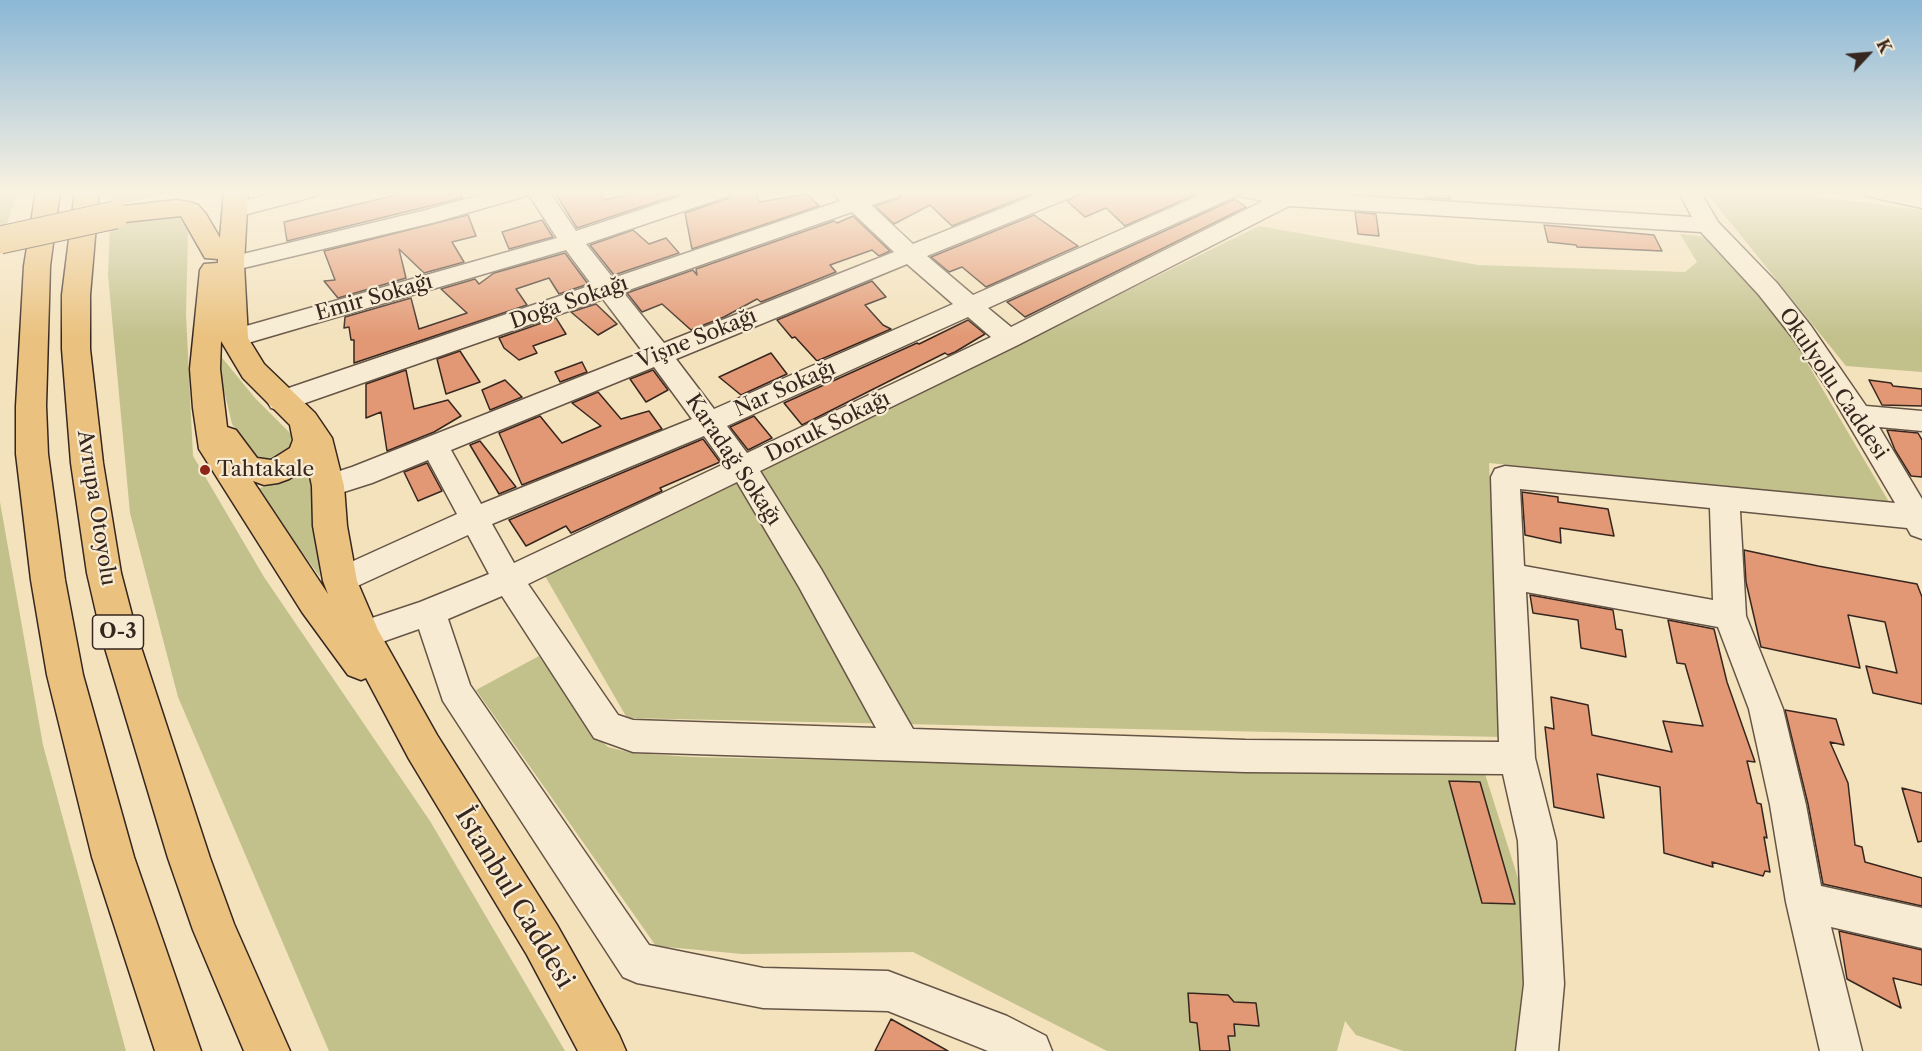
<!DOCTYPE html>
<html>
<head>
<meta charset="utf-8">
<style>
	body { margin:0 }
	#map { position:relative; width:1922px; height:1051px; overflow:hidden; background:#f3e2bc; font-family:"Libre Caslon Text",serif }
	canvas { display:block }
	.north { position:absolute; left:1838px; top:24px; width:60px; height:60px; -webkit-text-stroke:4px #f7ecd3; paint-order:stroke; rotate:64deg; font-size:16px; font-weight:700; line-height:24px; text-align:center; color:#37261f }
	.north::after { content:''; display:block; margin:auto; width:21px; height:27px; background:#37261f; clip-path:polygon(50% 0,100% 100%,50% 72%,0 100%) }
</style>
</head>
<body>
<div id="map">
<canvas width="1922" height="1051"></canvas>
<div class="north">K</div>
</div>
<script>
const context = document.querySelector('canvas').getContext('2d');
context.lineJoin = 'round';
function fill(path, color) {
  context.fillStyle = color;
  context.fill(path, 'evenodd');
}
function toPath(rows) {
  const path = new Path2D();
  for (const r of rows) {
    path.moveTo(r[0], r[1]);
    for (let i = 2; i < r.length; i += 2) path.lineTo(r[i], r[i + 1]);
  }
  return path;
}
function trace(path, color, width, dash) {
  context.strokeStyle = color;
  context.lineWidth = width;
  context.lineCap = dash ? 'butt' : 'round';
  context.setLineDash(dash || []);
  context.stroke(path);
}
function label(font, color, halo, rows, align = 'center') {
  context.font = font + ' "Libre Caslon Text",serif';
  context.lineWidth = 4.5;
  context.setLineDash([]);
  context.textBaseline = 'middle';
  context.strokeStyle = halo;
  context.fillStyle = color;
  for (const [text, x, y, turn = 0] of rows) {
    context.save();
    context.translate(x, y);
    context.rotate((+turn || 0) * Math.PI / 180);
    context.textAlign = isNaN(turn) ? turn : align;
    if (halo) context.strokeText(text, 0, 0);
    context.fillText(text, 0, 0);
    context.restore();
  }
}
fill(toPath([
	[0,191,17,191,5,230,0,231],
	[113,191,172,191,112,207],
	[1705,191,1773,191,1922,210,1922,372,1846,366],
	[163,214,179,217,188,232,186,315,193,456,264,577,430,821,565,1051,329,1051,178,697,130,513,108,275,110,225],
	[1259,226,1478,265,1685,272,1697,262,1680,234,1709,237,1789,332,1889,502,1489,463,1502,737,627,718,545,576],
	[214,348,255,398,292,435,288,455,275,463,256,461,232,424],
	[312,462,320,577,256,489,281,482,300,473],
	[0,489,0,502,43,745,126,1051,0,1051],
	[539,656,596,736,608,747,632,753,692,757,1485,774,1530,916,1515,1051,1403,1051,1356,1035,1345,1021,1337,1051,1107,1051,913,952,742,954,656,946,476,690]
]), '#c2c18c');
const building = toPath([
	[395,191,459,191,462,198,287,241,284,222,396,195,395,191],
	[554,191,599,191,604,200,647,191,689,191,577,228,554,191],
	[733,191,756,191,759,202,807,194,819,206,692,249,685,213,729,198,733,191],
	[904,191,1038,191,952,226,930,205,894,224,875,206,900,198,904,191],
	[1087,191,1203,191,1125,226,1106,208,1085,217,1067,201,1087,191],
	[1424,191,1448,191,1451,199,1426,198,1424,191],
	[1235,199,1246,207,1025,317,1007,302,1235,199],
	[1355,212,1376,214,1379,236,1358,234,1355,212],
	[468,215,476,236,452,242,464,262,424,273,399,249,406,278,338,298,324,281,335,280,324,251,468,215],
	[1034,215,1078,246,986,287,962,267,949,272,931,257,1034,215],
	[853,216,890,251,879,256,872,250,830,265,836,272,761,302,757,299,724,317,691,330,662,304,642,312,627,293,693,270,697,275,696,269,834,221,837,223,853,216],
	[542,220,553,237,509,249,502,232,542,220],
	[1544,225,1654,235,1662,251,1577,247,1576,245,1548,242,1544,225],
	[633,230,649,244,666,238,679,253,614,275,590,245,633,230],
	[565,253,588,284,559,294,549,278,516,289,527,305,354,363,354,340,351,340,349,327,344,328,345,317,411,298,419,329,467,313,441,289,475,279,479,284,494,273,565,253],
	[872,281,886,297,865,305,883,325,891,329,817,361,795,337,792,338,777,320,872,281],
	[596,304,617,324,598,335,571,312,596,304],
	[556,318,566,334,533,346,537,353,519,360,504,348,499,338,556,318],
	[968,320,985,334,955,352,948,355,945,353,802,425,784,403,917,343,919,344,968,320],
	[460,351,480,382,446,394,437,359,460,351],
	[771,353,787,374,741,395,719,377,771,353],
	[582,362,587,372,560,382,555,372,582,362],
	[406,370,414,409,448,400,461,416,434,432,387,451,381,412,366,418,366,384,406,370],
	[653,370,668,390,646,402,630,379,653,370],
	[505,380,522,397,490,410,482,390,505,380],
	[1869,380,1891,383,1893,386,1922,389,1922,406,1882,405,1869,380],
	[598,392,621,419,649,411,662,429,522,485,499,433,540,416,562,443,601,426,572,403,598,392],
	[754,416,772,438,748,450,730,427,754,416],
	[1887,430,1918,433,1922,440,1922,477,1911,476,1895,450,1887,430],
	[703,439,720,462,660,488,662,491,571,533,566,526,526,546,509,520,703,439],
	[480,441,516,487,499,494,470,445,480,441],
	[427,463,442,491,418,501,404,472,427,463],
	[1522,492,1558,497,1558,502,1608,509,1614,536,1560,528,1561,543,1525,535,1522,492],
	[1744,550,1818,566,1917,584,1922,597,1922,704,1873,693,1866,666,1897,673,1885,622,1848,615,1860,668,1761,647,1746,582,1744,550],
	[1530,595,1613,610,1616,629,1622,630,1626,657,1581,648,1578,620,1533,613,1530,595],
	[1668,620,1714,629,1727,682,1755,762,1747,761,1757,803,1761,804,1767,838,1764,837,1770,872,1765,871,1763,876,1712,862,1713,867,1664,853,1660,787,1597,774,1604,818,1554,807,1545,727,1554,729,1551,697,1588,705,1592,735,1672,752,1663,721,1703,726,1685,664,1677,663,1668,620],
	[1785,710,1836,719,1844,745,1830,742,1848,783,1855,845,1862,847,1865,862,1922,878,1922,906,1823,884,1808,804,1785,710],
	[1449,781,1480,782,1515,904,1482,903,1449,781],
	[1902,788,1922,793,1922,841,1918,842,1902,788],
	[1839,931,1922,950,1922,985,1893,978,1901,1008,1847,979,1839,931],
	[1188,993,1228,995,1234,1002,1256,1003,1259,1026,1234,1024,1235,1036,1228,1036,1230,1051,1200,1051,1197,1023,1190,1022,1188,993],
	[891,1019,948,1051,875,1051,891,1019]
]);
fill(building, '#e29874');
trace(building, '#37261f', 1.5);
const minor = toPath([
	[281,191,319,191,316,196,236,217,228,215,225,210,228,205,281,191],
	[495,191,549,191,576,231,697,191,731,191,728,196,586,244,613,278,840,201,832,191,856,191,860,194,868,191,902,191,899,196,871,205,913,244,1045,191,1077,191,1074,196,927,256,973,295,1209,191,1281,191,1692,217,1678,191,1700,191,1718,222,1777,283,1811,326,1866,406,1922,411,1922,431,1879,427,1922,499,1922,539,1911,535,1907,528,1740,511,1746,616,1783,709,1806,805,1821,886,1922,908,1922,948,1831,927,1862,1051,1820,1051,1786,902,1770,805,1749,709,1718,627,1526,592,1535,758,1556,841,1564,984,1558,1051,1516,1051,1524,984,1518,841,1503,774,1245,772,633,752,594,738,502,596,448,619,470,685,649,945,763,968,888,971,1007,1016,1046,1036,1052,1051,988,1051,888,1011,763,1008,637,983,623,977,443,701,419,629,362,649,351,645,346,635,351,625,420,602,489,574,468,535,340,594,329,590,324,581,329,572,457,514,428,460,372,483,328,497,318,494,313,486,318,478,352,467,643,352,603,299,291,408,281,411,271,408,267,401,271,394,592,285,566,250,234,347,225,344,221,338,225,332,557,238,529,195,436,222,231,271,222,269,219,264,222,259,422,211,495,191],
	[1238,193,1240,196,1263,201,1011,327,988,308,1236,196,1238,193],
	[1289,206,1701,232,1759,295,1793,338,1829,391,1895,503,1505,466,1495,469,1491,477,1499,742,1245,740,913,729,821,569,760,471,1018,345,1289,206],
	[852,212,894,252,664,343,623,292,852,212],
	[907,264,953,304,714,409,676,359,907,264],
	[968,317,991,337,747,453,727,426,968,317],
	[654,367,692,419,481,504,451,450,654,367],
	[704,436,724,464,514,563,492,524,704,436],
	[737,482,799,587,876,728,633,720,618,715,528,584,737,482],
	[1520,489,1710,508,1713,600,1524,566,1520,489],
	[1863,191,1908,191,1922,194,1922,208,1866,196,1863,191]
]);
const major = toPath([
	[224,191,248,191,244,264,248,338,264,364,315,413,332,438,344,486,347,526,357,581,378,630,437,735,557,925,619,1035,626,1051,578,1051,527,955,409,759,366,678,361,680,348,675,302,612,199,449,193,408,190,369,200,270,204,264,218,263,218,259,205,258,181,216,115,223,106,220,102,215,106,210,115,207,176,200,189,202,198,205,206,214,220,238,224,191],
	[221,341,243,378,290,425,293,440,290,448,271,460,257,458,236,430,227,427,220,369,221,341],
	[308,467,312,486,313,526,323,581,328,594,253,481,264,485,278,483,289,479,308,467]
]);
const highway = toPath([
	[36,191,60,191,50,266,46,406,48,454,65,580,83,675,134,857,201,1051,155,1051,92,857,47,675,31,580,16,454,16,406,24,266,36,191],
	[75,191,99,191,90,295,90,349,103,463,121,573,138,638,210,858,234,924,290,1051,244,1051,193,930,168,858,102,638,87,573,71,463,62,349,62,295,75,191]
]);
trace(minor, '#665546', 3);
trace(major, '#37261f', 3);
trace(highway, '#37261f', 3);
fill(minor, '#f7ecd3');
fill(major, '#eac17e');
fill(highway, '#eac17e');
const majorBridge = toPath([
	[0,240,115,215]
]);
trace(majorBridge, '#37261f', 29, []);
trace(majorBridge, '#eac17e', 27);
const sky = context.createLinearGradient(0, 0, 0, 338);
sky.addColorStop(0, '#8bb7d6');
sky.addColorStop(0.57, '#faf2e1');
sky.addColorStop(1, '#faf2e100');
context.fillStyle = sky;
context.fillRect(0, 0, 1922, 338);
for (const [x, y, r, color] of [
	[205,470,6,"#8f2418"]
]) {
  const dot = new Path2D();
  dot.arc(x, y, r, 0, 2 * Math.PI);
  context.fillStyle = color;
  context.fill(dot);
  trace(dot, '#f7ecd3', 2);
}
for (const [x, y, w] of [
	[118,632,51]
]) {
  const box = new Path2D();
  box.roundRect(x - w / 2, y - 17, w, 34, 4.5);
  context.fillStyle = '#f7ecd3';
  context.fill(box);
  trace(box, '#37261f', 1.5);
}
label('bold 20px', '#37261f', null, [
	["O-3",118,632]
]);
label('21px', '#37261f', '#f7ecd3', [
	["Emir Sokağı",374,298,-16],
	["Doğa Sokağı",569,303,-19],
	["Vişne Sokağı",697,339,-22],
	["Okulyolu Caddesi",1833,384,56],
	["Nar Sokağı",785,389,-24],
	["Doruk Sokağı",828,427,-26],
	["Karadağ Sokağı",733,460,56],
	["Avrupa Otoyolu",96,508,81]
]);
label('21px', '#37261f', '#f7ecd3', [
	["Tahtakale",217,470]
], 'left');
label('26px', '#37261f', '#f7ecd3', [
	["İstanbul Caddesi",514,898,59]
]);
</script>
</body>
</html>
